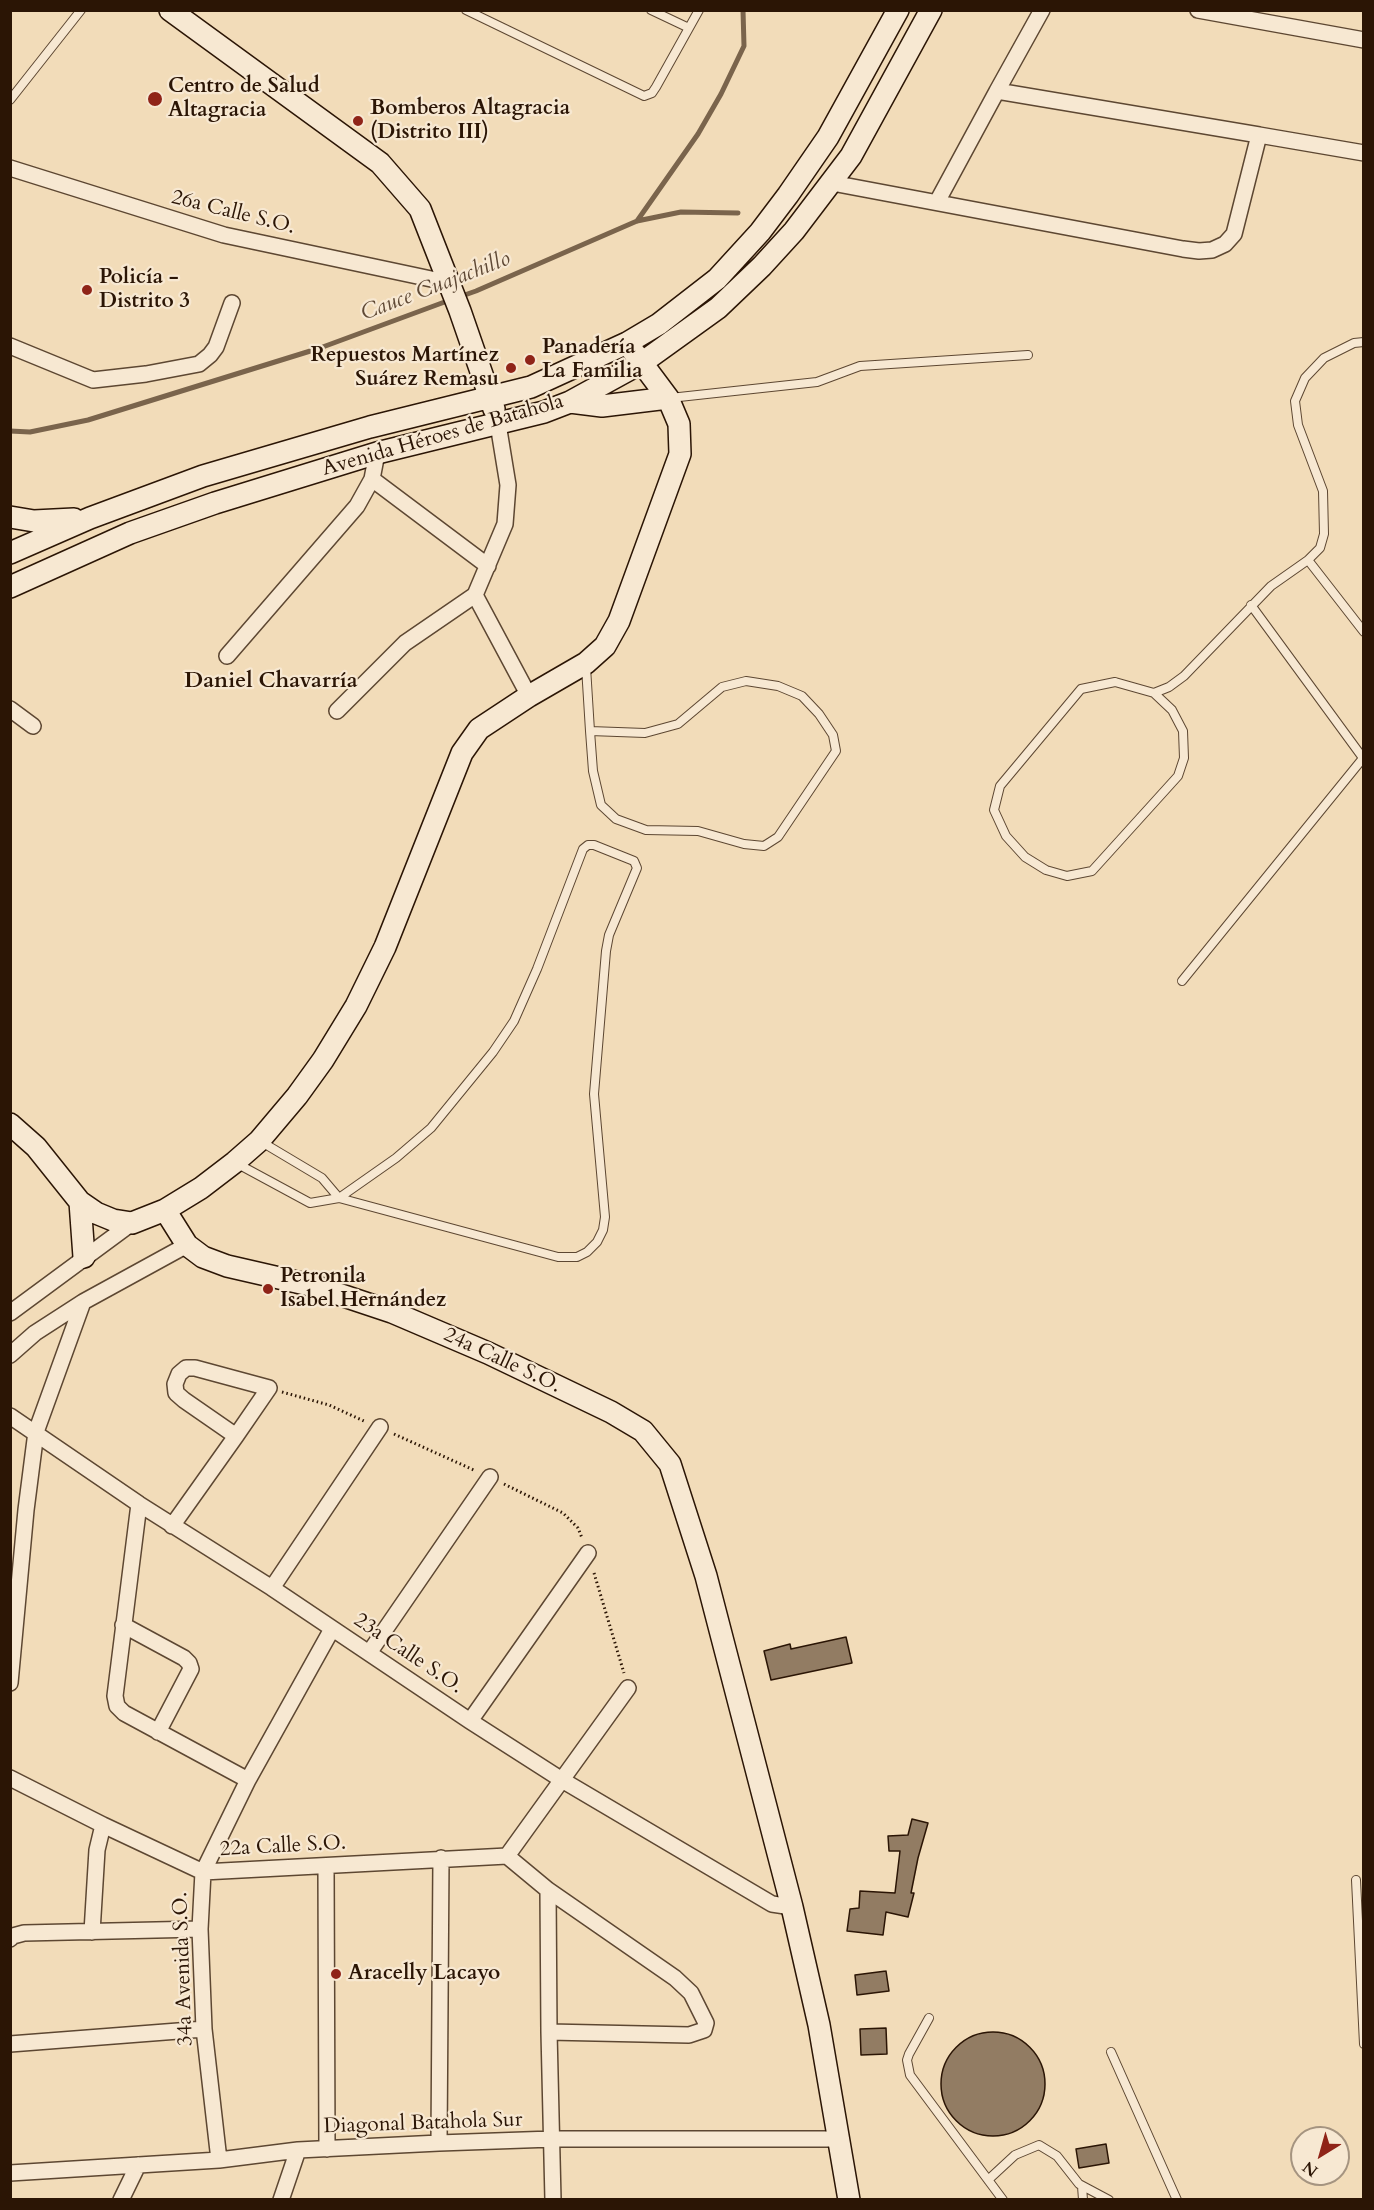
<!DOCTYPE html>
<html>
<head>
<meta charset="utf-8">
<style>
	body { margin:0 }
	#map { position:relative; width:1374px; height:2210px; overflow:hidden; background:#f2dcb9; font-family:Cardo,serif }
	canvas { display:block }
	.frame { position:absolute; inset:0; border:12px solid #2b1505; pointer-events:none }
	.north { position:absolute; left:1290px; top:2126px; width:60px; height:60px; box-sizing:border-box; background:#f7e8d2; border:2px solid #a59480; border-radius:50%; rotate:217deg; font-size:16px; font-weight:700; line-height:24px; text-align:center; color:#2b1505 }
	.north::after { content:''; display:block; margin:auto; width:21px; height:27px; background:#8f2418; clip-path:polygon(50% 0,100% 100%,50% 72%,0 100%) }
</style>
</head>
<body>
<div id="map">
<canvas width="1374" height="2210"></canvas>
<div class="frame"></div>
<div class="north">N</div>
</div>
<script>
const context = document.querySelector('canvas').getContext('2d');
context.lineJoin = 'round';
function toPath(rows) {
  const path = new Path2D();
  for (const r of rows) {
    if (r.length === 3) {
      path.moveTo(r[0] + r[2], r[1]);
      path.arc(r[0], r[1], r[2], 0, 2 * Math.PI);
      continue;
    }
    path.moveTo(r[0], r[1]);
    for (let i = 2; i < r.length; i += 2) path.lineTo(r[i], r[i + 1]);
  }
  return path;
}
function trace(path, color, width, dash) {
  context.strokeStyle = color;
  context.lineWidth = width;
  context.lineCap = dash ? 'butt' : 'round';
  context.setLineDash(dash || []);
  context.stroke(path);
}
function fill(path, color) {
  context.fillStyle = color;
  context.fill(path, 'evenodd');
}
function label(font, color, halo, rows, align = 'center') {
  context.font = font + ' Cardo,serif';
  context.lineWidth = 4.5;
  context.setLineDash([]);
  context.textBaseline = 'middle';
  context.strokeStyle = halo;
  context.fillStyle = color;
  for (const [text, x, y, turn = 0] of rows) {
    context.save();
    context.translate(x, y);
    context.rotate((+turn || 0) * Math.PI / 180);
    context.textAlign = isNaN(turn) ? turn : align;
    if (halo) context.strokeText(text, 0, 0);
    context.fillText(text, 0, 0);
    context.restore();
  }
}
trace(toPath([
	[637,221,698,134,721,94,744,46,743,10],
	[459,297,476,291,637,221,681,212,738,213],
	[10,431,30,432,88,420,320,348,450,300]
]), '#7a644c', 5);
const building = toPath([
	[846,1637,852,1663,771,1680,764,1651,790,1644,791,1649,846,1637],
	[912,1819,928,1823,918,1858,911,1893,914,1893,908,1917,886,1912,883,1935,847,1931,850,1909,859,1908,860,1891,895,1893,900,1851,889,1851,888,1836,908,1835,912,1819],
	[886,1971,889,1991,857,1995,855,1975,886,1971],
	[886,2028,887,2054,861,2055,860,2029,886,2028],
	[993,2084,52],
	[1106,2144,1109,2163,1079,2168,1076,2149,1106,2144]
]);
fill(building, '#927c63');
trace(building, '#2b1505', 1.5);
const lane = toPath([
	[466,10,644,96,652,93,656,87,699,10],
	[651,10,689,28],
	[10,100,81,10],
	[670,398,817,382,860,366,1028,355],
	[1308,560,1364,632],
	[1251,605,1363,758],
	[586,667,590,731,593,771,601,805,616,819,646,830,698,831,744,844,764,846,778,837,836,751,833,735,819,714,802,696,778,686,746,681,722,687,678,724,645,733,590,731],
	[1115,682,1154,693,1172,710,1183,731,1184,758,1178,776,1092,871,1067,876,1046,870,1025,857,1006,836,994,810,1000,786,1081,689,1115,682],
	[1154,693,1169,687,1184,676,1271,586,1308,560,1320,548,1324,534,1323,491,1298,425,1295,401,1305,378,1324,358,1354,343,1364,342],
	[1182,981,1364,757],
	[236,1163,310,1203,339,1198,396,1158,431,1128,493,1052,514,1021,537,969,583,849,588,845,594,845,634,861,637,868,609,935,606,951,594,1094,605,1217,603,1230,597,1242,587,1252,577,1257,558,1257,339,1198,322,1178,260,1141],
	[1356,1880,1364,2044],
	[929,2018,909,2054,907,2060,910,2075,1003,2200],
	[1111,2052,1177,2200],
	[988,2180,1015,2155,1039,2145,1057,2156,1079,2184,1109,2200],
	[1082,2186,1083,2200]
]);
const street = toPath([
	[1198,10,1364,40],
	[1259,135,1364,153],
	[10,168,224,235,450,283],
	[832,183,1183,249,1199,251,1212,250,1225,244,1234,234,1259,135,997,91,1042,10],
	[937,202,997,91],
	[10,346,93,380,146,374,199,364,210,355,216,347,232,303],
	[372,479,488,566],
	[475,595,529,696],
	[227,656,357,506,372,479,377,453],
	[10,709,33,726],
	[337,711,405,643,475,595,505,524,508,485,498,424],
	[10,1313,132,1223],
	[10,1355,35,1333,83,1302,187,1245],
	[10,1416,139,1504,272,1588,470,1721,562,1780,772,1904,792,1907],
	[139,1504,115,1696,117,1706,124,1713,248,1780],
	[172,1526,236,1436,269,1388,195,1368,186,1368,179,1374,175,1384,176,1393,184,1400,236,1436],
	[272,1588,380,1427],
	[123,1625,184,1658,189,1663,191,1669,158,1732],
	[369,1653,490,1477],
	[10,1683,26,1510,36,1432,83,1302],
	[470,1721,588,1553],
	[10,1778,103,1825,203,1872,507,1856],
	[507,1856,548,1890,675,1978,691,1993,706,2023,704,2030,689,2035,549,2032],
	[507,1856,628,1688],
	[326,1867,327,2149],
	[548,1890,549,2032,553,2200],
	[92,1932,97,1850,103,1825],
	[10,1939,13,1936,24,1933,200,1929],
	[10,2044,204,2029],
	[439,2143,441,1858],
	[219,2160,204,2029,200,1929,203,1872,248,1780,332,1629],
	[10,2173,219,2160,298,2150,439,2143,552,2139,839,2139],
	[121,2200,138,2165],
	[281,2200,298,2150]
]);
const secondary = toPath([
	[170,10,380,163,420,209,460,311,494,409],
	[570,402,602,406,668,398],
	[10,517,34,521,74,519],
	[10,553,90,518,203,476,370,427,531,387,627,343,659,324,717,279,760,232,788,195,828,137,898,10],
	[10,587,130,533,215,503,377,453,544,412,570,402,643,362,718,308,762,266,794,231,851,156,931,10],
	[10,1124,36,1147,80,1202,96,1213,113,1220,132,1223,165,1210,201,1188,235,1162,259,1141,297,1096,323,1060,356,1006,385,947,462,753,479,729,529,696,586,663,605,646,619,621,680,454,679,424,668,398,627,343],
	[80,1202,84,1257],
	[165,1210,187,1245,203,1257,227,1266,314,1286,392,1312,488,1353,611,1412,643,1431,670,1464,706,1576,792,1907,819,2025,849,2200]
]);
trace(lane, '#5d4732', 10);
trace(street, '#5d4732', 18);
trace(secondary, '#2b1505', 24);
trace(toPath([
	[282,1392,329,1405,366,1422],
	[394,1434,476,1471],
	[504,1484,563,1513,578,1528,582,1538],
	[594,1573,624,1673]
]), '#2b1505', 3, [1.5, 3]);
trace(lane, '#f7e8d2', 8);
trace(street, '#f7e8d2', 15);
trace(secondary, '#f7e8d2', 21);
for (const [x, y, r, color] of [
	[155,99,8,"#8f2418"],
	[358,121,6,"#8f2418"],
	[87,290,6,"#8f2418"],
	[530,360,6,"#8f2418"],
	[511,368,6,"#8f2418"],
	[268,1289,6,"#8f2418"],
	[336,1974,6,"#8f2418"]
]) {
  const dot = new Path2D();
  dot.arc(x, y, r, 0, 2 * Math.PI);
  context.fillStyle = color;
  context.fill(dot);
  trace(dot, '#f7e8d2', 2);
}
label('bold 21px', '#2b1505', '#f7e8d2', [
	["Centro de Salud",168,87],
	["Altagracia",168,111],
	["Bomberos Altagracia",370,109],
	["(Distrito III)",370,133],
	["Policía -",99,278],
	["Distrito 3",99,302],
	["Panadería",542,348],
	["La Familia",542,372],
	["Repuestos Martínez",499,356,"right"],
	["Suárez Remasu",499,380,"right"],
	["Petronila",280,1277],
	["Isabel Hernández",280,1301],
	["Aracelly Lacayo",348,1974]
], 'left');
label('21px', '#2b1505', '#f7e8d2', [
	["26a Calle S.O.",233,213,14],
	["Avenida Héroes de Batahola",443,436,-16],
	["24a Calle S.O.",502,1361,25],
	["23a Calle S.O.",408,1654,34],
	["22a Calle S.O.",283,1847,-3],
	["34a Avenida S.O.",184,1969,-92],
	["Diagonal Batahola Sur",423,2124,-2]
]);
label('italic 22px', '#5f4935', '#f7e8d2', [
	["Cauce Cuajachillo",436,287,-21]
]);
label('bold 22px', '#2b1505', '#f7e8d2', [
	["Daniel Chavarría",271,682]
]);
</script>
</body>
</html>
